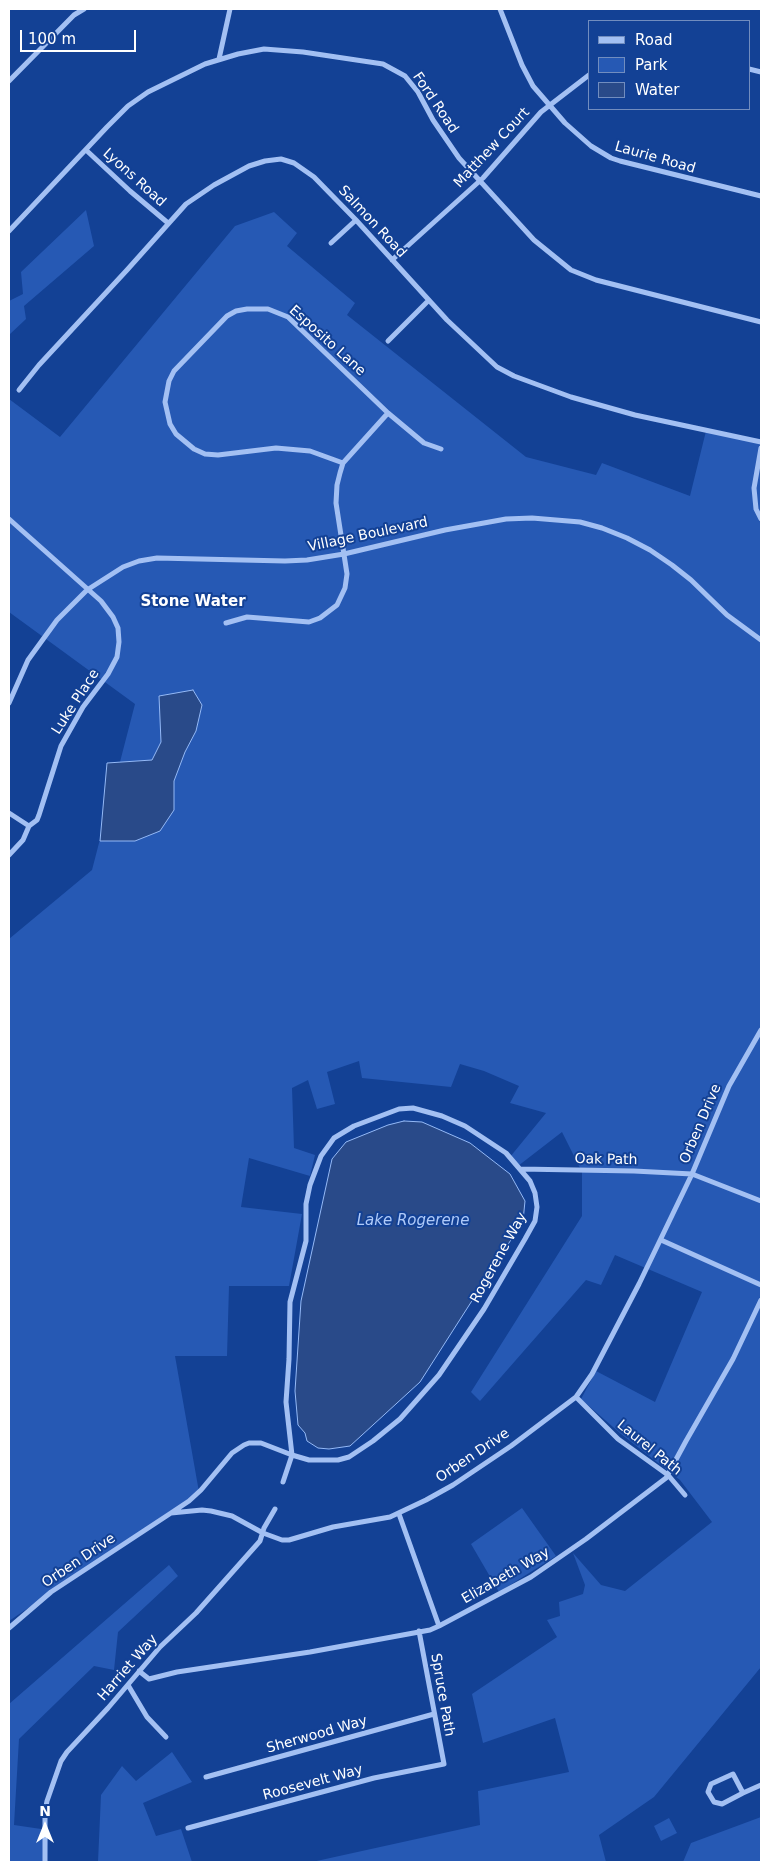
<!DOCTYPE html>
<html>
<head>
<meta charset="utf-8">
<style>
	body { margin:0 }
	#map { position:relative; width:770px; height:1871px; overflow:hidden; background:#134195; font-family:"DejaVu Sans",sans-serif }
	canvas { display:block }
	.frame { position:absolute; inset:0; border:10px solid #fff; pointer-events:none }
	.legend { position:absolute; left:588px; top:20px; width:162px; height:90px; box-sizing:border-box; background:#134195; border:1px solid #718dbf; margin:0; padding:6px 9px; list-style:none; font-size:15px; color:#fff }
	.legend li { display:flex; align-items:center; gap:10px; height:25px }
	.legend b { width:25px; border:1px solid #718dbf }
	.north { position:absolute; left:20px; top:1801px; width:50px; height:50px; -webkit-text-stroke:4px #134195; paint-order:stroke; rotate:0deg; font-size:14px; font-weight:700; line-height:20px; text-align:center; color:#fff }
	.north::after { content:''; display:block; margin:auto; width:18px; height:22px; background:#fff; clip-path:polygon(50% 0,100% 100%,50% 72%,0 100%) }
	.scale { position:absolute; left:20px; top:30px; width:116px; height:22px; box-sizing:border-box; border:2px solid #fff; border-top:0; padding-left:6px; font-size:15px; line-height:18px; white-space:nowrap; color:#fff; -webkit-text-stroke:4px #134195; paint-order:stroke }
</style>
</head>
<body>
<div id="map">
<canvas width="770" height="1871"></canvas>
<div class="frame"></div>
<ul class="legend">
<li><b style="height:6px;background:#a3c0f3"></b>Road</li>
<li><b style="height:14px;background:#2659b4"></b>Park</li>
<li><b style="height:14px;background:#294a89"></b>Water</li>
</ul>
<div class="north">N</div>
<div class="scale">100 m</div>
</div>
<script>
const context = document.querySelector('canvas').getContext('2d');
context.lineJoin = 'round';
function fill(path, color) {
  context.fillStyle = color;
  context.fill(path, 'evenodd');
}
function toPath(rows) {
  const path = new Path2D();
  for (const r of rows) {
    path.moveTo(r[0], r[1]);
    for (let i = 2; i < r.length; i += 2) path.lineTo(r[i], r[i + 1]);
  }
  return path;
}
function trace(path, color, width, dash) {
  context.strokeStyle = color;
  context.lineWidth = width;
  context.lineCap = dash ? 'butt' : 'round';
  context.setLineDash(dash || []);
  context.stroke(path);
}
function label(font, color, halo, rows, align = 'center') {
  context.font = font + ' "DejaVu Sans",sans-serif';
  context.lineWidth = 4;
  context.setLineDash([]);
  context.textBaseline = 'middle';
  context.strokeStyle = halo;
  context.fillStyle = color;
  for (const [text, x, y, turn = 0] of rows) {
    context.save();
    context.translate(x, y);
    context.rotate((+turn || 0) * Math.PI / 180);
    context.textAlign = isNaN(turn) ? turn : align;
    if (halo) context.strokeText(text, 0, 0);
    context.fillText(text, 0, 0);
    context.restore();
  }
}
fill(toPath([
	[86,210,94,246,24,306,26,319,9,335,9,301,23,294,21,272],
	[274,212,297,233,287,246,355,303,347,315,526,457,596,475,602,463,690,496,706,431,761,443,761,1667,654,1797,599,1835,606,1862,312,1862,480,1825,478,1791,569,1772,555,1718,483,1743,472,1694,557,1637,547,1620,560,1616,559,1602,583,1594,585,1585,573,1553,601,1585,625,1591,712,1522,680,1480,621,1434,581,1399,596,1371,655,1402,702,1292,615,1255,601,1285,586,1280,480,1401,471,1392,582,1216,582,1172,562,1132,518,1166,510,1157,546,1113,510,1103,519,1086,484,1071,460,1064,451,1087,362,1078,359,1061,327,1072,335,1104,317,1109,308,1080,292,1088,294,1148,315,1155,310,1176,249,1158,241,1207,302,1214,289,1286,229,1286,227,1356,175,1356,199,1492,9,1621,9,939,92,870,135,704,9,612,9,399,60,437,235,226],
	[522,1508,556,1556,499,1592,471,1544],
	[169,1565,178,1576,118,1632,114,1670,94,1666,19,1739,14,1825,48,1830,47,1862,9,1862,9,1704],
	[172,1752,192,1782,143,1803,156,1836,181,1829,192,1862,98,1862,101,1795,122,1766,136,1781],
	[761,1817,761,1862,683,1862,691,1843],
	[669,1818,677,1833,661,1841,654,1826]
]), '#2659b4');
const water = toPath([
	[193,690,202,705,196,731,185,752,174,781,174,810,160,831,135,841,100,841,107,763,152,760,161,742,159,696,193,690],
	[404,1121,422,1122,470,1143,510,1174,525,1201,523,1221,420,1382,350,1446,329,1449,318,1448,307,1441,305,1433,298,1425,295,1391,301,1301,332,1159,346,1142,388,1125,404,1121]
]);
fill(water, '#294a89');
trace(water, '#94b9f6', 1);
trace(toPath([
	[500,9,522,65,533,86,565,123,591,146,611,158,620,161,761,196],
	[219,59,230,9],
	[749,69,761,72],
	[9,81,74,15,84,9],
	[86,150,130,191,168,223],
	[9,231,107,127,128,106,148,92,205,64,238,54,264,49,303,52,383,64,405,76,418,92,433,120,459,158,534,240,571,270,596,280,761,322],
	[331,243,356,220],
	[392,260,483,178,541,112,589,75],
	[388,341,429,300],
	[19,390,39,365,127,270,186,204,214,185,249,166,265,161,281,159,294,163,314,177,356,220,447,320,497,367,514,376,571,397,635,415,761,442],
	[761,448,754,488,756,509,761,519],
	[343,463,310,451,276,448,218,455,205,454,194,449,176,434,170,424,165,402,169,381,174,371,227,316,236,311,247,309,268,309,288,317,388,413,424,443,441,449],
	[9,519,101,601,113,617,118,628,119,642,117,657,108,674,83,707,61,746,39,815,37,820,29,826,23,840,9,855],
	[226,623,247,617,309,622,320,618,337,605,345,588,347,574,336,503,337,485,340,473,343,463,388,413],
	[9,703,28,660,57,620,87,590,123,567,139,561,157,558,285,561,307,560,344,554,445,530,506,519,532,518,580,522,602,528,627,538,650,550,672,565,691,580,727,615,761,640],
	[9,813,29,826],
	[520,1169,634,1171,692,1174,761,1201],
	[661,1240,761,1285],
	[576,1397,618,1439,668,1475,685,1495],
	[171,1513,189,1501,201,1490,232,1453,244,1445,249,1443,261,1443,292,1455,309,1460,338,1460,349,1457,373,1441,400,1419,439,1375,484,1309,525,1239,535,1221,537,1207,535,1193,530,1181,506,1153,465,1126,442,1116,413,1108,399,1109,354,1126,334,1138,321,1156,310,1185,306,1204,306,1241,290,1302,289,1359,286,1402,292,1455,283,1482],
	[399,1514,439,1626],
	[9,1628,51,1592,171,1513,202,1510,211,1511,232,1516,263,1533,282,1540,289,1540,333,1527,390,1517,426,1500,453,1485,511,1446,576,1397,592,1374,639,1284,692,1174,729,1086,761,1030],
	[139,1671,149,1679,177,1672,310,1652,430,1630,439,1626,531,1577,586,1539,666,1478,686,1441,733,1359,761,1300],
	[128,1685,147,1717,166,1737],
	[206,1777,434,1714],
	[743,1793,733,1774,711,1784,708,1792,714,1802,722,1804,743,1793,761,1785],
	[188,1828,374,1778,444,1764,419,1631],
	[45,1862,45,1812,47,1801,61,1761,67,1752,108,1708,160,1647,196,1613,260,1541,264,1528,275,1509]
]), '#a3c0f3', 5);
label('14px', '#fff', '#134195', [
	["Ford Road",435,103,56],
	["Matthew Court",492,148,-47],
	["Laurie Road",655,158,16],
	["Lyons Road",134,178,42],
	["Salmon Road",372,222,47],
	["Esposito Lane",327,341,42],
	["Village Boulevard",368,535,-12],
	["Luke Place",76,702,-57],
	["Orben Drive",701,1124,-67],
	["Oak Path",606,1160,1],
	["Rogerene Way",499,1258,-61],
	["Laurel Path",649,1448,39],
	["Orben Drive",473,1456,-34],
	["Orben Drive",79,1561,-34],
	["Elizabeth Way",506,1576,-30],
	["Harriet Way",128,1668,-49],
	["Spruce Path",442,1695,80],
	["Sherwood Way",317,1735,-16],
	["Roosevelt Way",313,1783,-15]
]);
label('bold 15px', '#fff', '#134195', [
	["Stone Water",193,602]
]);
label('italic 15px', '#afcaf9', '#134195', [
	["Lake Rogerene",413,1221]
]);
</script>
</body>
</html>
